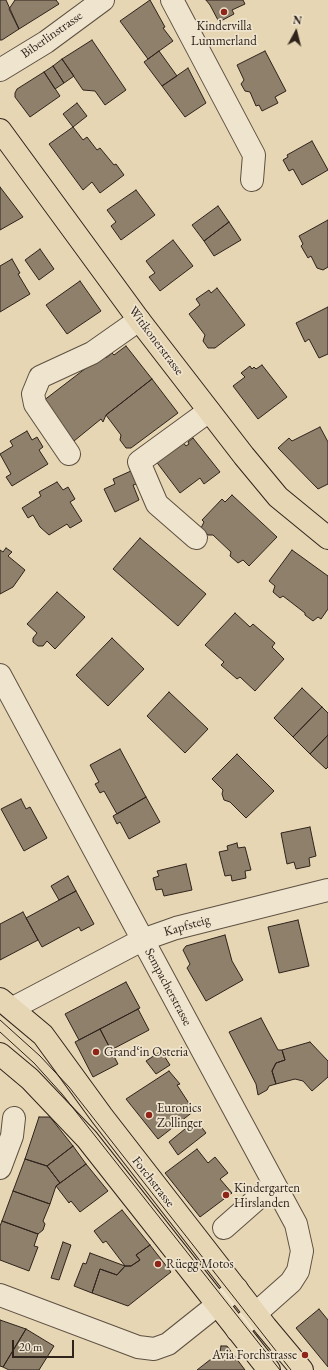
<!DOCTYPE html>
<html>
<head>
<meta charset="utf-8">
<style>
	body { margin:0 }
	#map { position:relative; width:328px; height:1370px; overflow:hidden; background:#e6d6b3; font-family:"EB Garamond",serif }
	canvas { display:block }
	.north { position:absolute; left:276px; top:12px; width:40px; height:40px; -webkit-text-stroke:3px #efe4ce; paint-order:stroke; rotate:7deg; font-size:11px; font-weight:700; line-height:16px; text-align:center; color:#2f231c }
	.north::after { content:''; display:block; margin:auto; width:14px; height:18px; background:#2f231c; clip-path:polygon(50% 0,100% 100%,50% 72%,0 100%) }
	.scale { position:absolute; left:12px; top:1340px; width:62px; height:18px; box-sizing:border-box; border:2px solid #2f231c; border-top:0; padding-left:5px; font-size:12px; line-height:14px; white-space:nowrap; color:#2f231c; -webkit-text-stroke:3px #efe4ce; paint-order:stroke }
</style>
</head>
<body>
<div id="map">
<canvas width="328" height="1370"></canvas>
<div class="north">N</div>
<div class="scale">20 m</div>
</div>
<script>
const context = document.querySelector('canvas').getContext('2d');
context.lineJoin = 'round';
function fill(path, color) {
  context.fillStyle = color;
  context.fill(path, 'evenodd');
}
function toPath(rows) {
  const path = new Path2D();
  for (const r of rows) {
    path.moveTo(r[0], r[1]);
    for (let i = 2; i < r.length; i += 2) path.lineTo(r[i], r[i + 1]);
  }
  return path;
}
function trace(path, color, width, dash) {
  context.strokeStyle = color;
  context.lineWidth = width;
  context.lineCap = dash ? 'butt' : 'round';
  context.setLineDash(dash || []);
  context.stroke(path);
}
function label(font, color, halo, rows, align = 'center') {
  context.font = font + ' "EB Garamond",serif';
  context.lineWidth = 3.5;
  context.setLineDash([]);
  context.textBaseline = 'middle';
  context.strokeStyle = halo;
  context.fillStyle = color;
  for (const [text, x, y, turn = 0] of rows) {
    context.save();
    context.translate(x, y);
    context.rotate((+turn || 0) * Math.PI / 180);
    context.textAlign = isNaN(turn) ? turn : align;
    if (halo) context.strokeText(text, 0, 0);
    context.fillText(text, 0, 0);
    context.restore();
  }
}
const building = toPath([
	[0,0,6,0,19,29,2,40,0,40,0,0],
	[15,0,56,0,59,4,19,29,9,9,15,0],
	[150,0,165,27,163,28,173,41,148,59,120,21,150,0],
	[206,0,243,0,245,4,232,10,234,14,219,22,210,5,206,0],
	[92,40,126,90,105,105,95,91,83,90,62,59,92,40],
	[159,51,177,76,162,86,144,62,159,51],
	[265,51,286,91,275,97,278,103,262,111,259,105,256,106,250,92,245,91,241,84,244,80,237,65,265,51],
	[62,59,74,76,64,83,53,66,62,59],
	[53,66,64,83,55,89,44,72,53,66],
	[188,68,206,103,185,117,162,86,188,68],
	[44,72,60,96,30,117,15,97,15,93,17,89,44,72],
	[77,103,87,116,73,127,63,114,77,103],
	[73,127,83,140,87,137,97,150,100,148,114,165,116,164,124,175,100,193,92,182,83,190,49,144,73,127],
	[312,141,328,170,302,185,293,169,289,171,283,160,288,157,287,155,312,141],
	[0,187,23,217,0,230,0,187],
	[136,190,155,215,121,240,111,226,116,222,107,210,136,190],
	[218,206,229,222,204,241,192,225,218,206],
	[328,220,328,267,323,270,317,268,311,256,308,258,301,246,303,244,299,236,328,220],
	[229,222,241,240,214,256,204,241,229,222],
	[173,240,193,266,160,291,149,277,155,273,146,261,173,240],
	[40,249,54,269,39,280,25,260,40,249],
	[12,259,20,273,18,274,30,294,0,312,0,266,12,259],
	[80,281,101,311,67,334,46,305,80,281],
	[217,288,245,325,215,348,208,348,203,341,205,335,189,314,200,305,196,299,209,290,211,293,217,288],
	[328,307,328,354,319,358,309,339,305,342,296,323,328,307],
	[126,346,152,379,106,415,103,422,101,419,74,441,43,401,103,355,106,358,112,353,114,355,126,346],
	[262,365,287,397,258,419,233,386,245,377,241,373,250,366,252,369,254,367,256,369,262,365],
	[152,379,178,413,131,448,126,448,120,440,121,435,106,415,152,379],
	[320,427,328,442,328,484,318,489,278,448,289,438,292,441,320,427],
	[27,431,32,440,37,437,43,447,39,450,48,464,12,486,6,477,11,474,0,454,13,446,10,441,27,431],
	[193,438,220,472,204,484,200,478,180,493,155,460,181,440,186,446,189,444,188,442,193,438],
	[131,471,137,484,133,485,139,500,115,512,104,489,115,484,113,479,131,471],
	[57,482,63,490,68,487,75,499,70,502,82,521,70,528,67,524,49,535,40,527,33,515,28,518,22,508,41,496,39,492,57,482],
	[232,495,277,537,249,566,243,560,238,563,230,556,231,552,213,535,208,535,201,528,204,522,202,520,222,499,225,502,232,495],
	[140,538,206,594,178,626,113,569,140,538],
	[6,548,12,552,8,556,25,570,13,587,0,594,0,550,3,552,6,548],
	[292,550,328,576,328,609,321,619,318,617,313,621,305,615,305,613,283,596,280,598,273,592,275,586,269,581,292,550],
	[57,592,85,617,55,649,47,641,43,646,38,646,33,642,33,638,37,633,27,624,57,592],
	[235,613,250,627,253,624,275,643,272,647,284,659,255,691,240,677,237,679,221,665,224,662,205,645,235,613],
	[112,638,144,669,108,706,76,675,112,638],
	[302,688,322,707,293,737,274,718,302,688],
	[169,692,208,729,185,753,147,716,169,692],
	[322,707,328,713,328,735,310,754,293,737,322,707],
	[328,735,328,767,326,769,310,754,328,735],
	[120,749,146,797,117,814,104,791,100,793,95,784,99,782,90,765,120,749],
	[237,754,274,791,246,818,230,802,224,800,222,794,223,790,212,779,237,754],
	[146,797,160,822,129,839,120,822,117,824,113,816,146,797],
	[21,799,26,809,30,807,47,838,24,851,1,809,21,799],
	[310,827,316,856,309,858,310,866,296,869,294,862,287,864,281,833,310,827],
	[237,843,238,848,245,847,251,870,245,871,246,878,232,881,231,875,225,876,219,852,228,850,227,846,237,843],
	[186,864,192,890,164,896,162,889,156,890,153,878,159,876,157,871,186,864],
	[68,876,76,891,59,900,51,886,68,876],
	[76,891,94,924,81,931,79,927,42,947,26,918,76,891],
	[23,912,38,940,0,960,0,924,23,912],
	[298,920,309,966,279,973,268,927,298,920],
	[225,935,232,961,243,980,206,1001,187,968,190,964,183,950,186,946,225,935],
	[126,982,140,1008,79,1040,65,1014,126,982],
	[138,1009,149,1030,111,1050,100,1029,138,1009],
	[261,1018,278,1050,282,1050,285,1060,276,1063,272,1071,276,1084,269,1086,267,1090,258,1095,256,1084,229,1032,261,1018],
	[100,1029,118,1064,93,1077,75,1042,100,1029],
	[310,1042,328,1061,328,1077,312,1091,303,1081,295,1079,276,1084,272,1071,276,1063,285,1060,282,1050,310,1042],
	[161,1051,170,1065,156,1074,146,1061,161,1051],
	[169,1071,180,1084,177,1085,194,1111,158,1139,126,1099,169,1071],
	[39,1117,50,1117,73,1146,47,1166,25,1159,39,1117],
	[196,1120,206,1133,178,1155,169,1142,196,1120],
	[73,1146,86,1164,60,1183,47,1166,73,1146],
	[197,1149,208,1163,215,1157,228,1173,220,1179,232,1193,200,1217,165,1173,197,1149],
	[25,1159,47,1166,60,1183,56,1186,50,1204,13,1191,25,1159],
	[86,1164,108,1191,80,1212,71,1201,69,1203,56,1186,86,1164],
	[13,1191,50,1204,43,1221,45,1224,43,1230,38,1234,2,1221,13,1191],
	[122,1210,150,1245,136,1255,140,1260,131,1266,125,1266,106,1241,103,1243,94,1231,122,1210],
	[2,1221,38,1234,34,1246,38,1247,29,1271,0,1260,0,1226,2,1221],
	[63,1242,71,1245,59,1280,51,1278,63,1242],
	[150,1245,171,1272,128,1306,92,1293,100,1269,117,1275,125,1266,131,1266,140,1260,136,1255,150,1245],
	[90,1253,125,1266,117,1275,100,1269,92,1293,74,1286,83,1263,86,1264,90,1253],
	[319,1309,328,1320,328,1367,296,1328,319,1309],
	[0,1320,26,1329,3,1367,0,1366,0,1320],
	[26,1329,54,1346,39,1370,9,1370,3,1367,26,1329],
	[221,1346,227,1346,245,1370,197,1370,220,1352,221,1346]
]);
fill(building, '#8e806b');
trace(building, '#2f231c', 1);
const minor = toPath([
	[172,0,254,155,252,180],
	[0,70,46,42,103,0],
	[69,454,35,404,33,394,40,377,92,353,139,320],
	[196,538,157,504,139,462,209,411],
	[0,675,296,1224,302,1251,298,1271,291,1282,237,1330],
	[13,1008,142,940,176,928,328,890],
	[0,1168,12,1136,14,1118],
	[224,1228,274,1184],
	[0,1295,138,1347,154,1349,168,1344,237,1289]
]);
const major = toPath([
	[0,130,139,320,244,456,278,497,328,538],
	[0,999,43,1035,102,1116,266,1327,302,1370],
	[0,1054,30,1079,87,1139,269,1370]
]);
trace(minor, '#5d5042', 24);
trace(major, '#2f231c', 24);
trace(minor, '#efe4ce', 22);
trace(major, '#e6d6b3', 22);
trace(toPath([
	[0,1020,40,1056,69,1087,291,1370],
	[0,1032,34,1063,62,1094,280,1370]
]), '#2f231c', 1);
for (const [x, y, r, color] of [
	[224,12,4,"#8f2418"],
	[96,1052,4,"#8f2418"],
	[149,1115,4,"#8f2418"],
	[226,1195,4,"#8f2418"],
	[158,1264,4,"#8f2418"],
	[305,1355,4,"#8f2418"]
]) {
  const dot = new Path2D();
  dot.arc(x, y, r, 0, 2 * Math.PI);
  context.fillStyle = color;
  context.fill(dot);
  trace(dot, '#efe4ce', 1.5);
}
label('13px', '#2f231c', '#efe4ce', [
	["Kindervilla",224,26,"center"],
	["Lummerland",224,41,"center"],
	["Grand‘in Osteria",104,1052],
	["Euronics",157,1108],
	["Zollinger",157,1123],
	["Kindergarten",234,1188],
	["Hirslanden",234,1203],
	["Rüegg Motos",166,1264],
	["Avia Forchstrasse",297,1355,"right"]
], 'left');
label('13px', '#2f231c', '#efe4ce', [
	["Biberlinstrasse",52,35,-35],
	["Witikonerstrasse",156,341,53],
	["Kapfsteig",187,926,-16],
	["Sempacherstrasse",168,987,62],
	["Forchstrasse",153,1182,52]
]);
</script>
</body>
</html>
